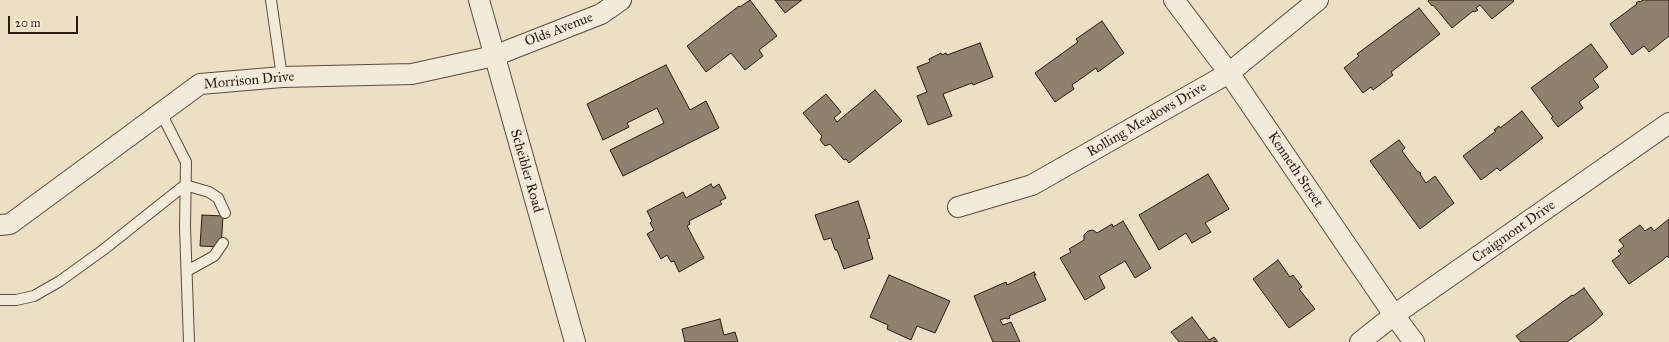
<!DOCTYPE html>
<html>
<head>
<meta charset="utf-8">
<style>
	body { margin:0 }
	#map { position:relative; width:1669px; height:342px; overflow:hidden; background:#ebe0c6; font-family:"IM FELL Great Primer",serif }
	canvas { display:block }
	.scale { position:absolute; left:8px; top:16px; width:70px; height:18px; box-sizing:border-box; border:2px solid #2d1a11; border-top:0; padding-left:5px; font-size:12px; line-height:14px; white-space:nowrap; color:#2d1a11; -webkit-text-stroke:3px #f2ebda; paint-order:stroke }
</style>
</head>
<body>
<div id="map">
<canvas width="1669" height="342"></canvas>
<div class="scale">20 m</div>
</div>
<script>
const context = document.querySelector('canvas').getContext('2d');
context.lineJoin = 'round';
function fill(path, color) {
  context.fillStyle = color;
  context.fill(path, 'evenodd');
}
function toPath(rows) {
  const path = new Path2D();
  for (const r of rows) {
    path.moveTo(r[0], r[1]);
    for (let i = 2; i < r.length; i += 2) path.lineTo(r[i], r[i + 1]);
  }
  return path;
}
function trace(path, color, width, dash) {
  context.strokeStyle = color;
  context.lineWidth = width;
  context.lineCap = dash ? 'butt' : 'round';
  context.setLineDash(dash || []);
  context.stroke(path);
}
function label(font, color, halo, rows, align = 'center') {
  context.font = font + ' "IM FELL Great Primer",serif';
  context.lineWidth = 3;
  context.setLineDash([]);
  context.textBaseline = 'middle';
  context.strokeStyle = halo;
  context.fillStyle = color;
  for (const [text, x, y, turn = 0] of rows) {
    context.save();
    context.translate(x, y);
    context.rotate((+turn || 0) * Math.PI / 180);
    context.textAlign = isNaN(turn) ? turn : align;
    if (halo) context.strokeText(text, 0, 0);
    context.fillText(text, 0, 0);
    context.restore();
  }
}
const building = toPath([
	[750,0,777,36,759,50,763,56,745,70,731,53,706,72,687,46,739,6,740,7,750,0],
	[775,0,802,0,785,13,775,0],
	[1429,0,1513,0,1514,1,1492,19,1480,5,1476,8,1478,10,1474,12,1473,11,1452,28,1433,5,1432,6,1428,1,1429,0],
	[1643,0,1669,0,1669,36,1649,52,1644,46,1632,55,1610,24,1637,4,1636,3,1639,1,1640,2,1643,0],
	[1419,8,1440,34,1391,72,1393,75,1373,90,1371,87,1363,93,1344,68,1359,56,1357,54,1419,8],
	[1102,21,1124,53,1098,72,1096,68,1072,85,1074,89,1055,102,1035,73,1078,42,1076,39,1102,21],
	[980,43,993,77,973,85,972,83,943,94,952,116,928,125,917,96,927,92,917,67,930,62,929,59,941,53,942,55,946,53,947,55,980,43],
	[1591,44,1608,67,1593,79,1599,87,1579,102,1583,108,1558,127,1551,118,1553,117,1531,88,1591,44],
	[666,65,690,110,706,101,719,128,623,176,610,150,664,123,657,108,627,123,629,127,603,140,587,104,666,65],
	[875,90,902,121,849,163,846,159,844,160,830,144,825,146,820,140,822,136,803,113,826,94,841,112,834,118,837,122,875,90],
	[1522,111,1543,138,1500,171,1497,168,1481,180,1463,156,1496,131,1494,130,1499,126,1500,128,1522,111],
	[1399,140,1405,148,1402,151,1417,171,1421,173,1420,174,1426,183,1435,176,1454,203,1420,229,1370,161,1399,140],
	[1208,174,1229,209,1205,223,1211,232,1192,243,1186,233,1159,250,1139,215,1208,174],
	[711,184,713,188,719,184,726,198,720,201,722,204,689,221,690,224,687,226,704,258,679,272,674,261,671,262,667,255,661,259,647,234,654,230,650,223,652,221,647,211,683,192,686,198,711,184],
	[858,201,870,238,867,239,873,259,844,269,837,250,835,250,831,238,824,240,815,215,858,201],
	[202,215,223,216,221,247,200,246,202,215],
	[1669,219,1669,258,1667,256,1663,260,1629,284,1612,261,1621,254,1618,251,1624,246,1619,240,1640,225,1645,231,1651,227,1654,231,1669,219],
	[1123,221,1151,268,1135,278,1125,261,1099,276,1105,288,1085,300,1060,258,1071,252,1069,249,1084,240,1084,235,1088,231,1093,230,1097,233,1112,224,1113,227,1123,221],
	[1278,260,1290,277,1293,275,1302,287,1299,289,1315,309,1289,328,1253,279,1278,260],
	[1034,272,1036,275,1034,275,1046,300,1009,316,1010,318,1007,319,1006,318,1000,320,1003,325,1011,322,1020,342,993,342,974,296,1006,282,1007,285,1034,272],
	[889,275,950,301,935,333,917,326,911,340,887,329,888,325,870,317,889,275],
	[1584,288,1603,314,1593,323,1567,342,1521,342,1516,336,1572,295,1573,296,1584,288],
	[1192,317,1209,340,1214,337,1218,342,1179,342,1171,332,1192,317],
	[720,319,724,335,735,332,738,342,685,342,682,329,720,319]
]);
fill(building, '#90816f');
trace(building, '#2d1a11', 1);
const service = toPath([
	[271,0,282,77],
	[161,113,186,162,185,227,189,342],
	[187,271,214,256,223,243],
	[0,300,16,300,34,296,60,281,103,250,185,185,209,192,218,198,225,213]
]);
const minor = toPath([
	[479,0,575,342],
	[1174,0,1229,73,1394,315,1414,342],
	[958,207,1032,185,1229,73,1318,0],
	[0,225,10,224,200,84,282,77,412,74,494,56,601,14,621,0],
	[1360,342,1394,315,1669,123]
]);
trace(service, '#5c4c3e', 12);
trace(minor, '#5c4c3e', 22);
trace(service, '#f2ebda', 10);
trace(minor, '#f2ebda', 20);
label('14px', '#2d1a11', '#f2ebda', [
	["Olds Avenue",559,30,-21],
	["Morrison Drive",249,81,-5],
	["Rolling Meadows Drive",1147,120,-30],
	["Kenneth Street",1295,170,56],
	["Scheibler Road",526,171,74],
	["Craigmont Drive",1514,232,-35]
]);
</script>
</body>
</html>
